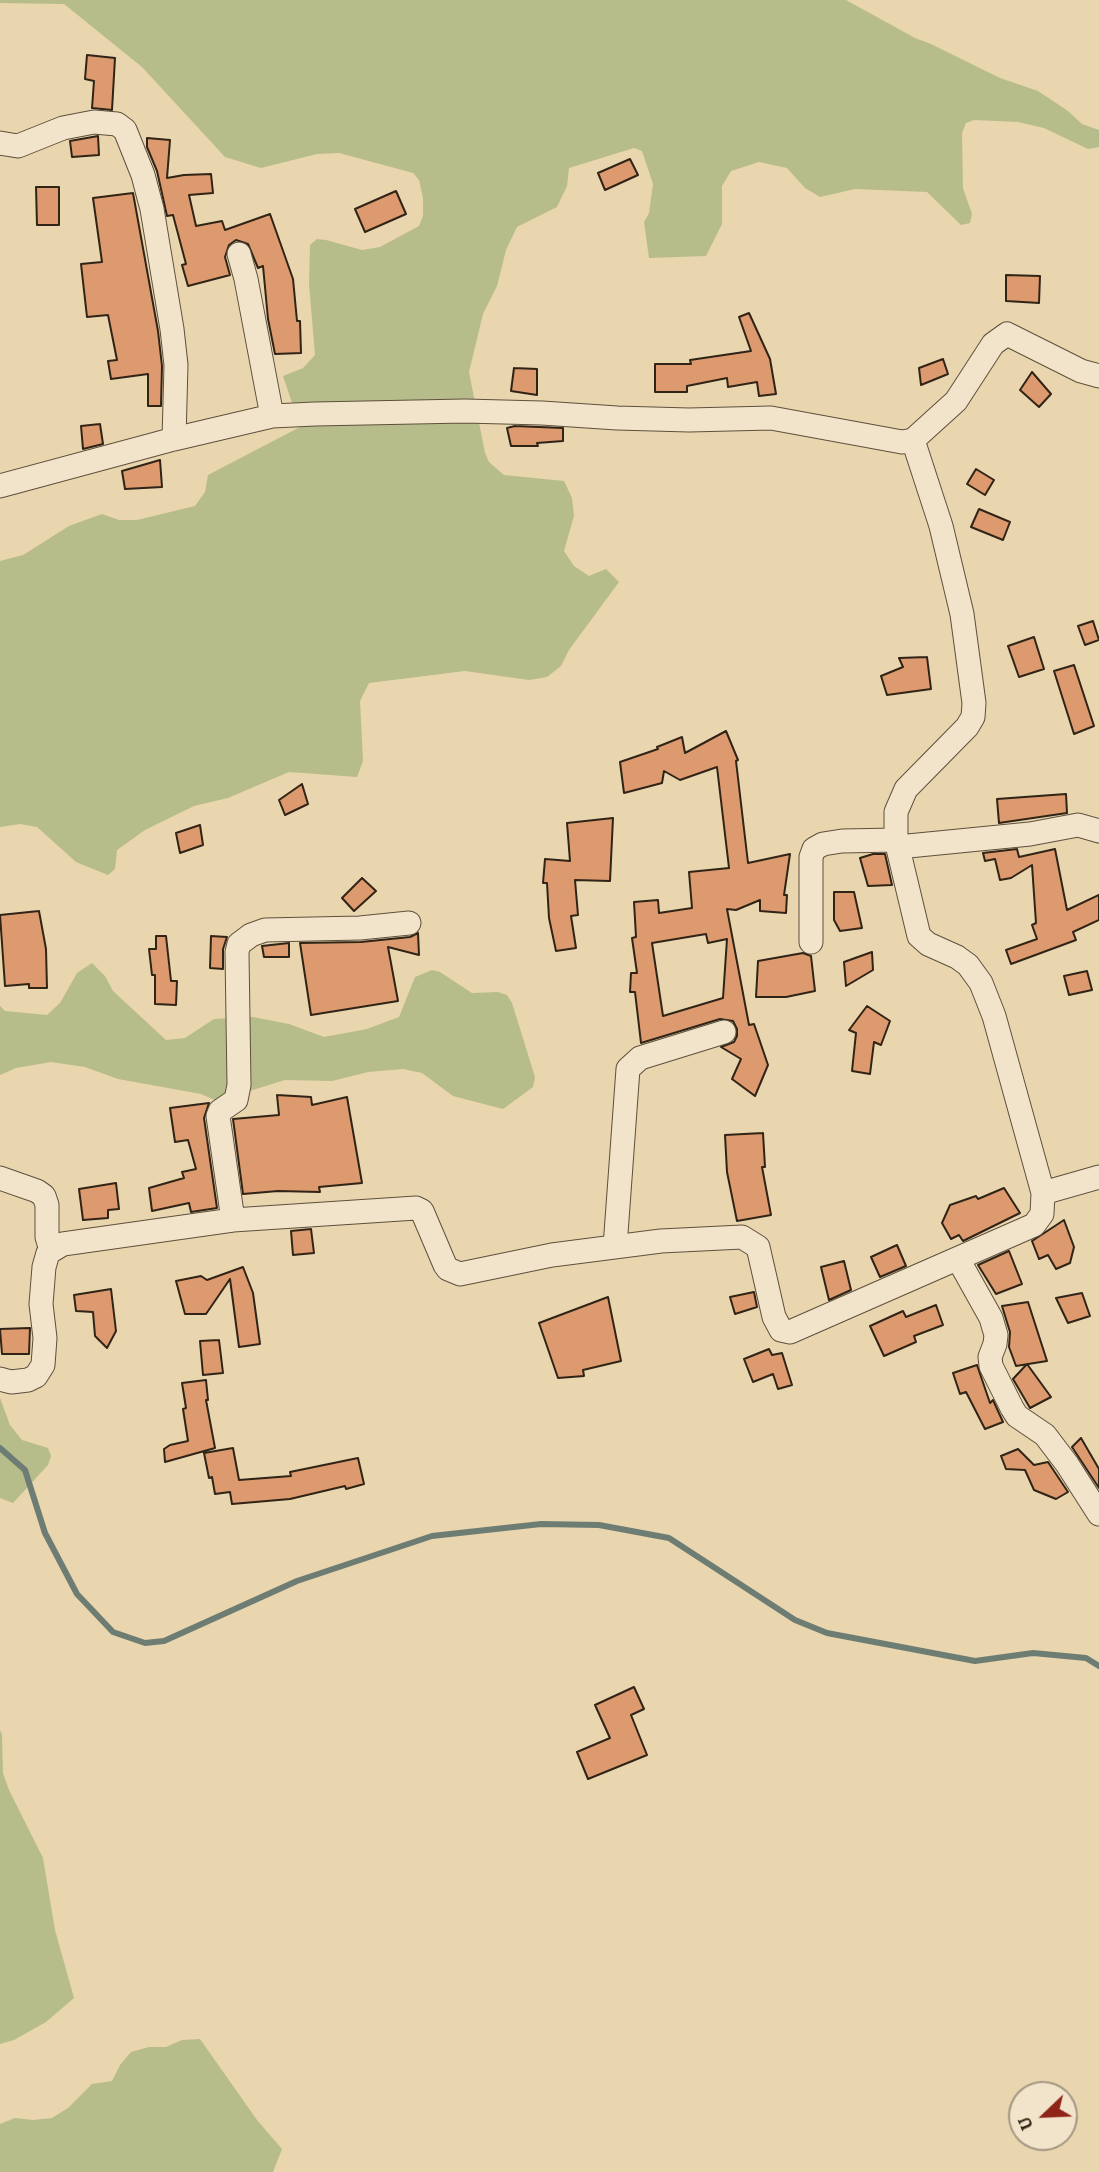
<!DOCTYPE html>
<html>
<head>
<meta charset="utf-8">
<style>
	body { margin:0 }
	#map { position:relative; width:1099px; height:2172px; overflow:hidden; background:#e9d5ae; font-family:Alegreya,serif }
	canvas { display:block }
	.north { position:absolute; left:1008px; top:2081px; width:70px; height:70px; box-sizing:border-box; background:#f1e4ca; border:2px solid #a49782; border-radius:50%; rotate:247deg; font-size:19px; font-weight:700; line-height:28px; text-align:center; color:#302417 }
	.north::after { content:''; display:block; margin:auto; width:24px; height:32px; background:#8f2418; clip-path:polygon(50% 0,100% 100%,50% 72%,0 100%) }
</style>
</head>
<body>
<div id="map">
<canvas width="1099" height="2172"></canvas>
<div class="north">U</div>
</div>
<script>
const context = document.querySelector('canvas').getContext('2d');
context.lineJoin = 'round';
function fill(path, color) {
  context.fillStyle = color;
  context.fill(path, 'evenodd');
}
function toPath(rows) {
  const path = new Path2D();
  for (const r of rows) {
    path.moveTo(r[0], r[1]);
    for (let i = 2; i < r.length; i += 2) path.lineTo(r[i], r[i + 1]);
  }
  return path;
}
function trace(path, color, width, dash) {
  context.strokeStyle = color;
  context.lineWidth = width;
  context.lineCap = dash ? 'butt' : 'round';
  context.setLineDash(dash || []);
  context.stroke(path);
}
fill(toPath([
	[0,0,846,0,915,38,931,44,1000,78,1038,91,1068,111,1082,124,1099,130,1099,147,1088,149,1044,128,1018,122,974,120,966,123,962,133,963,188,972,214,970,223,961,225,927,192,855,189,820,197,805,188,787,168,759,162,731,171,722,186,722,224,706,256,649,258,644,222,649,213,653,184,642,151,634,148,569,168,567,186,557,207,517,227,506,250,497,286,483,314,469,372,485,453,489,462,504,475,564,481,572,498,574,516,564,551,574,566,589,576,606,569,619,582,569,650,561,666,547,677,529,680,465,671,369,683,360,701,363,761,357,777,289,772,228,798,194,806,145,830,117,850,115,869,108,875,76,862,37,827,20,824,0,827,0,561,23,555,69,526,102,514,119,520,137,520,195,506,205,492,208,475,300,427,283,376,303,368,315,355,309,284,310,245,317,239,326,240,362,250,380,247,419,226,423,216,423,198,419,180,413,173,339,153,317,154,261,168,225,157,142,67,64,4,0,3],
	[92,963,105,976,113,991,166,1040,185,1038,214,1019,253,1017,289,1024,324,1037,367,1029,399,1017,415,977,432,970,440,972,472,993,498,992,507,995,512,1003,535,1077,533,1087,503,1109,453,1096,422,1073,403,1069,368,1072,332,1081,285,1080,217,1101,201,1094,118,1079,85,1067,51,1062,16,1068,0,1075,0,1006,5,1011,47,1015,60,1003,77,973],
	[0,1398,10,1425,22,1440,48,1448,51,1456,48,1465,13,1503,0,1498],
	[0,1730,2,1735,3,1773,9,1790,43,1858,55,1930,74,1998,46,2022,14,2040,0,2044],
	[200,2039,257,2120,282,2149,273,2172,0,2172,0,2124,15,2118,33,2120,52,2118,68,2108,92,2084,112,2081,120,2065,131,2052,149,2047,166,2047,182,2040]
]), '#b7bd8a');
trace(toPath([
	[0,1448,25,1470,45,1533,77,1594,113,1632,145,1643,164,1641,297,1581,432,1536,541,1524,599,1525,669,1538,795,1620,827,1633,975,1661,1033,1653,1086,1658,1099,1666]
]), '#6e7d73', 6);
const building = toPath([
	[87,55,115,58,112,110,92,108,94,81,85,79,87,55],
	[98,136,99,155,72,157,70,141,98,136],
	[147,138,170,140,167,178,184,175,211,174,213,193,189,195,196,226,222,221,225,230,270,214,293,279,297,321,300,321,301,353,275,354,268,319,263,266,258,268,248,244,236,240,229,245,225,257,230,275,188,286,182,265,186,264,173,215,167,216,157,171,147,147,147,138],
	[630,159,638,175,605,190,598,173,630,159],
	[36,187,59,187,59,225,37,225,36,187],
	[396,191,406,214,365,232,355,209,396,191],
	[133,193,158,331,162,366,161,406,148,406,148,374,111,379,108,361,117,360,108,315,87,317,81,264,102,262,93,198,133,193],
	[1006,275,1040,276,1039,303,1006,301,1006,275],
	[749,313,770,359,776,394,759,396,757,382,728,387,727,378,687,386,687,392,655,392,655,364,691,364,690,360,751,351,739,317,749,313],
	[943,359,948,374,921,385,919,368,943,359],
	[514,368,537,369,537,395,511,391,514,368],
	[1032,372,1051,394,1039,407,1020,390,1032,372],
	[100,424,103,444,83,449,81,426,100,424],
	[515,426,563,428,563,441,537,443,538,446,511,446,507,428,515,426],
	[160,460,162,487,125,489,122,471,160,460],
	[976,469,994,480,985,495,967,484,976,469],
	[979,509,1010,522,1003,540,971,527,979,509],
	[1093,621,1099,640,1085,645,1078,626,1093,621],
	[1034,637,1044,669,1019,677,1008,646,1034,637],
	[927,657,931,689,887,695,881,676,903,667,899,658,927,657],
	[1074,665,1094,726,1074,734,1054,671,1074,665],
	[726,731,738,760,736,761,748,863,790,854,784,895,787,895,786,913,760,911,760,900,736,910,727,909,749,1025,754,1024,768,1065,755,1096,732,1079,741,1059,721,1047,734,1042,737,1036,737,1029,733,1021,720,1019,641,1043,635,992,630,992,631,973,637,973,632,938,636,937,634,902,658,900,659,913,692,908,689,872,729,868,717,767,680,780,664,771,662,783,624,793,620,762,658,749,657,747,682,737,685,753,726,731],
	[706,934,708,943,727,939,723,998,663,1016,652,943,706,934],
	[302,784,308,804,285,815,279,800,302,784],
	[1066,794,1067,813,999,823,997,799,1066,794],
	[613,818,610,881,575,880,578,915,571,916,576,948,556,951,549,918,547,883,543,883,545,859,570,861,567,823,613,818],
	[200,825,203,845,180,853,176,833,200,825],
	[1017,849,1019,857,1055,849,1067,910,1099,895,1099,920,1073,932,1076,940,1011,964,1006,950,1037,939,1032,925,1036,923,1032,865,1011,878,1000,880,995,859,985,861,983,853,1017,849],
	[873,854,885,854,892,885,868,886,860,858,873,854],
	[362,878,376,891,354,911,342,898,362,878],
	[834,892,854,892,862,928,840,931,834,920,834,892],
	[39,911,46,949,47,988,29,988,29,984,5,986,0,915,39,911],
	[418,933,419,955,388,947,398,1001,311,1015,300,943,361,942,410,937,418,933],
	[156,936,166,936,171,981,177,981,176,1005,155,1004,155,975,152,975,149,949,156,949,156,936],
	[211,936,227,937,223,949,223,969,210,968,211,936],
	[289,943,289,957,264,957,262,946,289,943],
	[872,952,873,970,846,986,844,962,872,952],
	[803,953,811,956,815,991,786,997,756,997,758,961,803,953],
	[1087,971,1092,990,1069,995,1064,976,1087,971],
	[867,1006,890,1021,881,1045,874,1042,870,1074,852,1071,856,1033,849,1030,867,1006],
	[277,1095,311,1097,312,1105,347,1097,362,1183,319,1187,320,1192,278,1191,243,1194,233,1119,279,1115,277,1095],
	[209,1103,204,1118,217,1208,191,1212,189,1203,152,1211,149,1188,184,1178,182,1172,196,1169,188,1140,175,1142,170,1108,209,1103],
	[763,1133,765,1167,762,1167,771,1215,737,1221,727,1172,725,1135,763,1133],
	[116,1183,119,1209,108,1210,108,1218,83,1220,79,1189,116,1183],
	[1004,1188,1020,1213,963,1241,959,1235,951,1239,942,1223,950,1205,976,1196,978,1199,1004,1188],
	[1064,1220,1074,1247,1070,1263,1056,1269,1048,1255,1039,1259,1032,1241,1064,1220],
	[311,1229,314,1253,293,1255,291,1231,311,1229],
	[897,1245,906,1266,880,1277,871,1257,897,1245],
	[1009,1251,1022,1284,996,1294,978,1265,1009,1251],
	[844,1261,851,1290,829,1300,821,1267,844,1261],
	[243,1267,253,1293,260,1344,239,1347,230,1279,206,1314,185,1314,176,1281,201,1276,207,1280,243,1267],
	[111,1289,116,1331,107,1348,95,1336,93,1312,76,1311,74,1295,111,1289],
	[754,1292,757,1307,735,1314,730,1297,754,1292],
	[1082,1293,1090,1316,1068,1323,1056,1298,1082,1293],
	[608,1297,621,1361,583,1370,584,1376,558,1378,539,1323,608,1297],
	[1028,1302,1047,1361,1016,1366,1009,1347,1010,1332,1002,1306,1028,1302],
	[936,1305,943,1325,914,1336,916,1342,884,1356,870,1326,903,1311,906,1317,936,1305],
	[30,1328,29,1354,2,1354,0,1329,30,1328],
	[219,1340,223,1373,203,1375,200,1341,219,1340],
	[769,1349,772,1355,782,1353,792,1385,778,1389,773,1374,753,1382,744,1359,769,1349],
	[1027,1364,1051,1397,1030,1408,1013,1379,1027,1364],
	[977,1365,990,1403,993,1400,1003,1422,985,1429,966,1392,960,1394,953,1373,977,1365],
	[206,1380,208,1400,206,1400,215,1448,165,1462,164,1449,170,1445,188,1441,183,1409,186,1408,182,1383,206,1380],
	[1081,1438,1099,1469,1099,1488,1072,1447,1081,1438],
	[233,1448,239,1480,291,1476,290,1472,358,1458,364,1484,346,1489,345,1486,290,1499,232,1504,230,1492,215,1494,212,1477,209,1478,204,1453,233,1448],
	[1018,1449,1034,1465,1048,1462,1068,1492,1056,1499,1034,1490,1025,1470,1006,1469,1001,1456,1018,1449],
	[634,1687,644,1709,631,1715,647,1755,588,1779,577,1752,610,1738,595,1705,634,1687]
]);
fill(building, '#dd9a6e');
trace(building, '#302417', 2);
const minor = toPath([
	[0,143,18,146,63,128,94,122,117,124,125,130,143,175,152,209,172,329,176,365,174,439],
	[239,254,246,279,272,416],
	[0,486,174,439,272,416,315,414,465,411,542,413,617,418,689,420,771,418,902,442,913,440,956,401,993,344,1007,334,1081,371,1099,376],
	[898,847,1030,834,1078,825,1099,831],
	[811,942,811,857,814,849,823,844,842,841,896,840],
	[0,1178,37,1191,44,1196,47,1205,47,1237,51,1250],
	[1043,1193,1099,1177],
	[233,1220,218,1116,220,1111,236,1100,239,1085,237,952,239,944,251,935,265,930,360,928,409,923],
	[615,1247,628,1069,640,1058,724,1032],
	[958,1259,991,1318,996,1335,995,1344,990,1357,991,1366,1012,1408,1017,1416,1045,1435,1067,1464,1099,1514],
	[0,1379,11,1382,28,1380,36,1376,43,1365,45,1338,41,1304,44,1267,48,1253,63,1244,233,1220,416,1208,422,1211,445,1265,448,1269,460,1274,552,1255,661,1241,742,1237,758,1247,774,1317,781,1330,790,1332,1034,1225,1042,1214,1043,1193,994,1016,981,983,968,965,957,957,928,944,919,936,896,840,896,812,906,789,967,727,973,717,974,703,962,614,941,526,913,440]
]);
trace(minor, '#5e503d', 25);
trace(minor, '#f1e4ca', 23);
</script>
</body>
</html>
